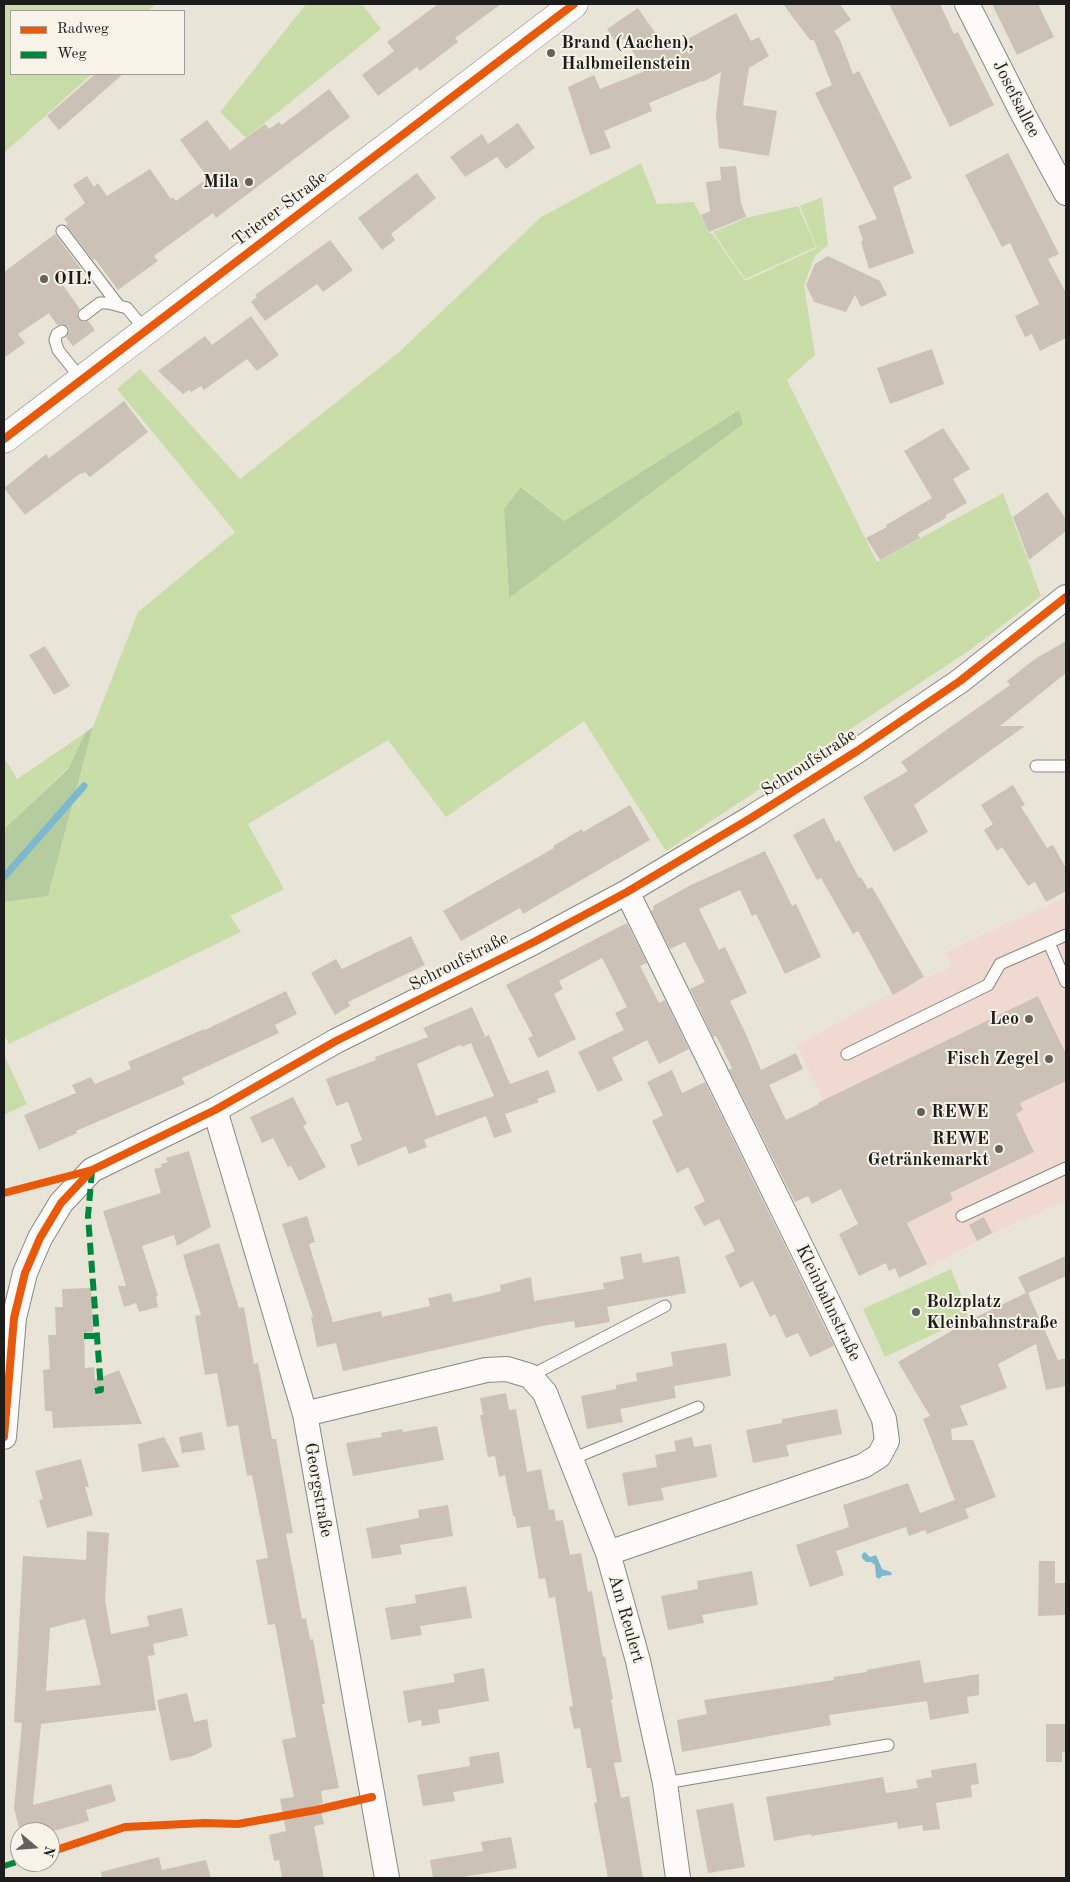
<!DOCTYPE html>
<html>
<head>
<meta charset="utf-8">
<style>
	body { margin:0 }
	#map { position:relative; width:1070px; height:1882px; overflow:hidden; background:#e8e5d8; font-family:"Old Standard TT",serif }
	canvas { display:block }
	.frame { position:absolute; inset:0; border:5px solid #1c1c1c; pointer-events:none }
	.legend { position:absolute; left:10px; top:10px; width:175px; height:65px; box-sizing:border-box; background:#f7f3e8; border:1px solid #9f9d96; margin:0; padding:6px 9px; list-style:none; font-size:15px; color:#1c1c1c }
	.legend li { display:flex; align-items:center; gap:10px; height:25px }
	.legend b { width:25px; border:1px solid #9f9d96 }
	.north { position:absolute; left:10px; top:1822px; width:50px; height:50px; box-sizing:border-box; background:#f7f3e8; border:1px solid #9f9d96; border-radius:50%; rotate:108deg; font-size:14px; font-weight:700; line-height:20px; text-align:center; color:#1c1c1c }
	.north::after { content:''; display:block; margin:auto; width:18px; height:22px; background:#63625e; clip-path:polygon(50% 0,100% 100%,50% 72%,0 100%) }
</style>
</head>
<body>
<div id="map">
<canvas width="1070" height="1882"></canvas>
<div class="frame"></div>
<ul class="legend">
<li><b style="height:6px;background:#e8590c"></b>Radweg</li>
<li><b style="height:6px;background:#00873e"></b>Weg</li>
</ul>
<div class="north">N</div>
</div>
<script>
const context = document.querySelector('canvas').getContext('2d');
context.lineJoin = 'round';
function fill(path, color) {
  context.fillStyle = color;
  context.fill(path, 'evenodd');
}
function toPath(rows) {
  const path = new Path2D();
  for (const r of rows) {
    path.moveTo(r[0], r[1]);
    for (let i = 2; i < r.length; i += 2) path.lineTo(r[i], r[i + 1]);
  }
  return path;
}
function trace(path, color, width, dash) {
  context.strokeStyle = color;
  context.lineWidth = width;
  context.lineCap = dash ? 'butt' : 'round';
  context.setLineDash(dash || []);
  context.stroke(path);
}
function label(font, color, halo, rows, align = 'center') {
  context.font = font + ' "Old Standard TT",serif';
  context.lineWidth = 4;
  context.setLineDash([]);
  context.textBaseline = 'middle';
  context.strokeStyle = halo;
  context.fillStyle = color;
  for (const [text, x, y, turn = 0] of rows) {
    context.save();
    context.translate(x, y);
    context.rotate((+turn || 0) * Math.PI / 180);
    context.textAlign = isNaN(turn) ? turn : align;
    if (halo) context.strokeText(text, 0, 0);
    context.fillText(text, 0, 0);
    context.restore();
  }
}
fill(toPath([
	[1066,897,1066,1200,992,1234,929,1267,904,1216,853,1173,791,1204,757,1134,819,1104,818,1102,823,1100,797,1046,874,1002,953,966,944,953]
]), '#f0d9d1');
fill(toPath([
	[4,4,156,4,147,11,11,11,11,74,92,74,4,153],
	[306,4,362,4,381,29,246,138,220,112],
	[641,163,657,204,694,202,710,234,712,233,745,281,817,248,800,206,822,197,828,245,815,256,804,285,815,355,787,380,877,562,1003,493,1041,596,970,650,666,851,584,721,446,817,388,740,248,824,284,889,230,916,241,932,9,1044,4,1034,4,902,48,896,93,727,138,612,235,532,117,389,140,369,240,479,398,353,541,217],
	[739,410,509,598,504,509,522,487,564,521],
	[798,206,816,247,745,279,713,232,746,218],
	[85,733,68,768,4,829,4,757,17,779],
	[4,1055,27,1104,4,1115],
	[951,1269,970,1317,885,1357,863,1309]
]), '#c9dda8');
fill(toPath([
	[739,410,743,424,509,598,504,509,521,487,564,521],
	[93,727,48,896,4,902,4,829,68,769,85,733]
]), '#b5cc9e');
fill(toPath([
	[865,1552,870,1557,876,1555,882,1569,891,1572,892,1575,882,1576,879,1579,876,1577,875,1565,871,1562,866,1562,862,1558,862,1554]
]), '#7cb9cf');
trace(toPath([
	[4,877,84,786]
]), '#7cb9cf', 7);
fill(toPath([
	[438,4,501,4,455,38,458,42,420,71,417,67,378,96,362,75,394,51,387,42],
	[783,4,840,4,851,20,834,31,840,40,853,74,859,71,912,178,893,187,914,253,869,269,861,242,863,240,858,226,877,219,815,93,832,85,814,40,810,40],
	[889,4,940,4,954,34,958,32,994,105,950,127],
	[992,4,1038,4,1054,37,1017,55],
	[638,8,667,50,736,13,751,41,759,37,769,56,749,68,743,105,777,111,769,156,719,148,716,115,721,72,703,82,702,81,649,103,652,111,604,131,611,148,590,155,568,87,594,75,600,89,645,71,624,38,616,43,607,29],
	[95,74,123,74,59,130,47,116],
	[329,89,350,117,216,218,213,213,154,256,158,261,118,290,95,259,93,260,66,225,68,224,64,219,85,203,73,185,87,176,94,187,98,183,107,196,150,169,171,199,173,197,176,201,208,178,180,140,207,120,230,150,265,124,269,129,279,122,282,125],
	[518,123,535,148,506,169,497,157,465,177,450,157,482,134,488,144],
	[1008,153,1059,254,1048,259,1066,293,1066,338,1040,351,1032,334,1025,337,1015,316,1039,304,1010,243,1002,247,965,175],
	[736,166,741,203,746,217,709,232,701,215,710,211,706,182,721,180,720,167],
	[417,173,436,198,391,234,395,240,382,250,358,218],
	[55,234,81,269,62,284,80,309,77,313,78,319,82,322,88,321,95,330,73,346,66,337,69,331,68,327,62,324,57,325,49,313,18,334,25,343,4,358,4,272],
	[330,240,353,270,323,292,317,284,265,321,251,302,257,297,255,295],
	[828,256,880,281,887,295,861,307,855,295,846,312,814,302,806,285,815,264],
	[251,316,279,355,257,371,247,359,204,390,201,386,191,392,189,390,183,394,158,371,205,336,212,345],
	[932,349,944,384,890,404,877,368],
	[124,401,148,432,90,477,85,472,82,474,81,473,25,515,4,488,46,454,49,458],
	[943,428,970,469,953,479,967,503,946,515,946,518,918,534,920,538,880,560,866,538,887,527,886,525,932,498,904,451],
	[1047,492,1066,519,1066,531,1029,560,1013,517],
	[1066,641,1066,673,1000,726,1025,726,914,805,928,832,894,852,863,797,908,771,901,762,1010,685,1007,681,1035,659],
	[45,646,70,686,54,695,29,655],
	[1013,785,1025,805,1021,807,1047,848,1053,845,1066,868,1066,891,1046,902,1035,882,1028,886,1002,847,997,851,984,830,993,824,981,805],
	[630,805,650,840,523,914,520,908,461,941,443,911,554,848,553,846,582,829,583,832],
	[824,818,836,842,839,840,859,878,861,877,868,889,872,887,924,977,893,995,858,931,853,934,821,878,817,880,793,835],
	[765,851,792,906,796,904,821,957,785,974,756,914,752,916,740,890,699,909,719,950,725,947,747,993,730,1001,746,1034,761,1070,796,1053,803,1069,769,1085,786,1120,819,1104,818,1103,830,1097,1038,996,1066,1054,1066,1081,1020,1103,1023,1110,1016,1114,1034,1152,950,1193,953,1200,907,1223,927,1264,899,1278,895,1268,889,1271,886,1263,859,1276,839,1234,858,1224,841,1189,812,1204,808,1196,795,1202,729,1070,732,1068,716,1036,713,1037,690,989,705,982,685,942,670,949,651,911,654,909,653,906,689,886],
	[627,923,647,963,640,966,659,1003,665,1000,689,1049,659,1064,647,1040,612,1058,623,1080,598,1092,578,1052,624,1030,615,1013,627,1007,602,958,559,981,563,989,554,994,576,1039,538,1058,528,1038,533,1036,506,985],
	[411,936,425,965,348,1002,350,1006,335,1015,311,973,336,959,342,969],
	[286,991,297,1014,275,1025,279,1033,182,1078,185,1084,76,1131,77,1133,39,1150,24,1115,76,1093,72,1085,91,1077,95,1084,131,1069,128,1062,204,1029,205,1030],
	[472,1007,485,1036,477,1040,489,1035,510,1084,548,1070,556,1092,537,1099,539,1102,505,1114,512,1132,494,1138,486,1116,424,1140,427,1147,409,1154,406,1146,358,1166,350,1145,362,1140,348,1102,336,1106,326,1079,376,1060,375,1057,428,1037,423,1028],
	[471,1043,494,1096,436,1116,417,1064,460,1045,462,1047],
	[672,1070,682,1093,705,1082,834,1346,810,1357,798,1333,786,1338,775,1314,770,1317,753,1281,740,1288,725,1256,735,1251,719,1219,704,1226,694,1207,705,1201,688,1167,677,1173,652,1121,663,1115,647,1082],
	[293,1097,307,1124,303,1126,326,1167,299,1181,291,1166,288,1167,273,1138,262,1143,250,1117],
	[189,1151,211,1227,177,1246,174,1235,142,1246,158,1296,156,1297,158,1307,139,1312,136,1303,124,1307,118,1286,126,1286,103,1211,161,1193,154,1169,162,1167,161,1164,168,1162,166,1158],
	[307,1216,315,1242,309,1244,333,1322,381,1311,382,1317,430,1306,428,1298,451,1293,453,1302,477,1297,501,1291,500,1285,531,1277,534,1301,604,1289,603,1283,624,1279,620,1257,641,1253,643,1263,679,1256,686,1293,607,1307,610,1322,575,1328,574,1321,542,1326,343,1371,336,1343,317,1347,311,1317,313,1316,282,1224],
	[984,1217,992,1233,977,1241,969,1225],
	[219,1243,239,1308,244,1307,254,1364,258,1363,272,1439,276,1439,293,1533,286,1534,302,1619,306,1618,310,1640,313,1639,325,1704,322,1704,339,1788,321,1791,323,1803,319,1804,324,1824,314,1826,324,1878,282,1878,279,1860,274,1861,269,1835,286,1831,280,1799,294,1797,282,1740,296,1737,275,1624,268,1625,256,1560,268,1558,252,1475,247,1476,238,1425,227,1427,217,1373,205,1375,195,1316,201,1315,183,1255],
	[1066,1256,1066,1276,1028,1293,1058,1360,1066,1358,1066,1386,1046,1390,1036,1344,998,1364,1007,1388,960,1406,968,1425,951,1429,952,1440,973,1440,996,1497,965,1509,969,1518,927,1534,925,1530,909,1536,906,1527,836,1551,844,1575,810,1587,796,1545,849,1527,843,1505,908,1483,920,1513,955,1500,923,1419,930,1416,898,1362,972,1319,1026,1293,1018,1277],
	[91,1288,93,1332,84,1333,85,1368,94,1367,95,1380,119,1370,142,1424,53,1428,52,1411,45,1411,43,1370,50,1369,48,1335,56,1335,55,1307,63,1307,62,1289],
	[726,1343,731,1376,674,1386,676,1398,620,1409,623,1422,587,1429,581,1396,616,1389,616,1385,637,1381,636,1373,673,1366,671,1352],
	[506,1393,509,1410,516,1409,527,1472,541,1469,549,1510,554,1509,556,1521,563,1520,570,1555,581,1553,588,1592,592,1591,603,1657,605,1656,613,1699,611,1700,622,1762,614,1763,621,1798,629,1796,643,1878,608,1878,594,1803,597,1802,591,1768,587,1768,580,1728,574,1729,569,1707,573,1706,555,1597,549,1598,545,1578,539,1579,530,1526,517,1528,515,1516,513,1516,505,1475,499,1477,495,1456,488,1457,480,1415,483,1415,480,1398],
	[837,1409,842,1434,786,1445,789,1456,753,1463,746,1430,782,1423,782,1419],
	[437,1426,444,1460,353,1476,346,1443,382,1437,381,1433,402,1429,403,1432],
	[202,1432,205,1450,182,1453,179,1437],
	[164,1437,180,1467,142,1472,138,1444],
	[692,1437,694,1447,711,1444,717,1477,661,1488,664,1500,628,1506,622,1473,657,1467,655,1455,676,1451,674,1441],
	[81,1459,89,1487,85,1487,93,1515,47,1528,39,1500,43,1499,35,1471],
	[448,1505,453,1536,400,1545,402,1554,372,1559,366,1528,419,1518,418,1510],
	[87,1531,109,1533,105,1600,111,1634,149,1626,147,1616,182,1608,188,1636,153,1644,155,1655,148,1656,156,1710,41,1724,33,1805,111,1784,116,1801,86,1810,89,1821,50,1832,20,1832,14,1808,22,1723,14,1722,23,1556,86,1560],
	[85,1619,101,1685,46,1691,50,1628],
	[1039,1561,1055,1561,1055,1583,1066,1583,1066,1615,1038,1616],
	[752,1571,758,1605,702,1615,704,1623,668,1630,661,1596,698,1589,697,1581],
	[466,1586,472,1618,420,1626,422,1635,391,1640,385,1608,416,1603,415,1595],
	[920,1660,924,1683,979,1674,979,1695,967,1697,969,1713,930,1720,927,1701,829,1715,831,1725,682,1752,677,1720,707,1714,704,1700,834,1680,833,1677,867,1672,867,1670],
	[484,1668,489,1701,438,1710,440,1723,422,1726,421,1720,408,1723,403,1691,455,1682,453,1674],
	[187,1693,194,1722,207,1719,212,1747,193,1756,170,1761,157,1700],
	[1046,1724,1066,1724,1066,1752,1062,1752,1062,1762,1046,1762],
	[499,1752,504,1783,453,1792,455,1801,423,1806,417,1775,470,1766,469,1757],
	[976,1763,979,1784,971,1785,972,1797,936,1803,940,1829,923,1831,922,1825,898,1829,897,1822,811,1836,811,1834,774,1841,766,1797,883,1777,886,1793,918,1788,916,1780,932,1777,933,1786,931,1770],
	[733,1803,745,1867,708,1873,696,1810],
	[511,1837,517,1868,458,1878,433,1878,430,1860,483,1851,481,1842],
	[159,1857,162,1870,206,1860,211,1878,102,1878,101,1872]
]), '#ccc1b7');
const service = toPath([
	[62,231,119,306],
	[84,315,100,303,108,303,127,308,145,330],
	[62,331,57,334,55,340,58,350,82,380],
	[1036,766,1066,766],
	[1049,943,1066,982],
	[847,1054,988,985,1000,964,1066,935],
	[962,1216,1066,1168],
	[530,1376,665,1306],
	[572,1459,698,1407],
	[665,1783,888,1745]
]);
const minor = toPath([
	[967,4,1024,116,1066,193],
	[215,1110,305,1414,387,1878],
	[305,1414,486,1370,507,1369,530,1376,545,1393,608,1553,638,1661,665,1783,678,1878],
	[4,1437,14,1318,25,1273,40,1238,61,1203,92,1170,215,1110,336,1041,534,942,627,892,751,818,857,751,960,681,1066,597],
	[608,1553,863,1466,879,1456,887,1441,884,1419,832,1310,627,892]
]);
const secondary = toPath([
	[4,439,574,4]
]);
trace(service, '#888781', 13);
trace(minor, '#888781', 26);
trace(secondary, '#888781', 29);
trace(service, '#fcfbf9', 11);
trace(minor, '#fcfbf9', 24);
trace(secondary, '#fcfbf9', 28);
trace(toPath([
	[92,1171,88,1216,101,1390,95,1391],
	[84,1336,97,1336],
	[4,1866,20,1861]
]), '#00873e', 6, [12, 6]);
trace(toPath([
	[4,439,574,4],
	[4,1193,92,1170],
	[4,1437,14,1318,25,1273,40,1238,61,1203,92,1170,215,1110,336,1041,534,942,627,892,751,818,857,751,960,681,1066,597],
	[50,1852,125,1827,204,1823,238,1824,316,1810,372,1797]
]), '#e8590c', 8);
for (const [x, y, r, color] of [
	[551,53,5,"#63625e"],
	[249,182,5,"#63625e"],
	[44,279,5,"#63625e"],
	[1029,1019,5,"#63625e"],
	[1049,1059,5,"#63625e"],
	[921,1112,5,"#63625e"],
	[999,1149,5,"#63625e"],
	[916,1312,5,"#63625e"]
]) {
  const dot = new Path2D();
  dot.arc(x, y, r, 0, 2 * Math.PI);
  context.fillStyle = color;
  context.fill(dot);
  trace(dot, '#f7f3e8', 2);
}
label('bold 18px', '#1c1c1c', '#f7f3e8', [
	["Brand (Aachen),",561,43],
	["Halbmeilenstein",561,64],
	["Mila",239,182,"right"],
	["OIL!",54,279],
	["Leo",1019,1019,"right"],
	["Fisch Zegel",1039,1059,"right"],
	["REWE",931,1112],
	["REWE",989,1139,"right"],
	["Getränkemarkt",989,1160,"right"],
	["Bolzplatz",926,1302],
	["Kleinbahnstraße",926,1323]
], 'left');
label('18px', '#1c1c1c', '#f7f3e8', [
	["Josefsallee",1016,99,63],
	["Trierer Straße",280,209,-37],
	["Schroufstraße",809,763,-33],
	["Schroufstraße",459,962,-27],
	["Kleinbahnstraße",828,1303,64],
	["Georgstraße",318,1490,80],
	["Am Reulert",626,1619,74]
]);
</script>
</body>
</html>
